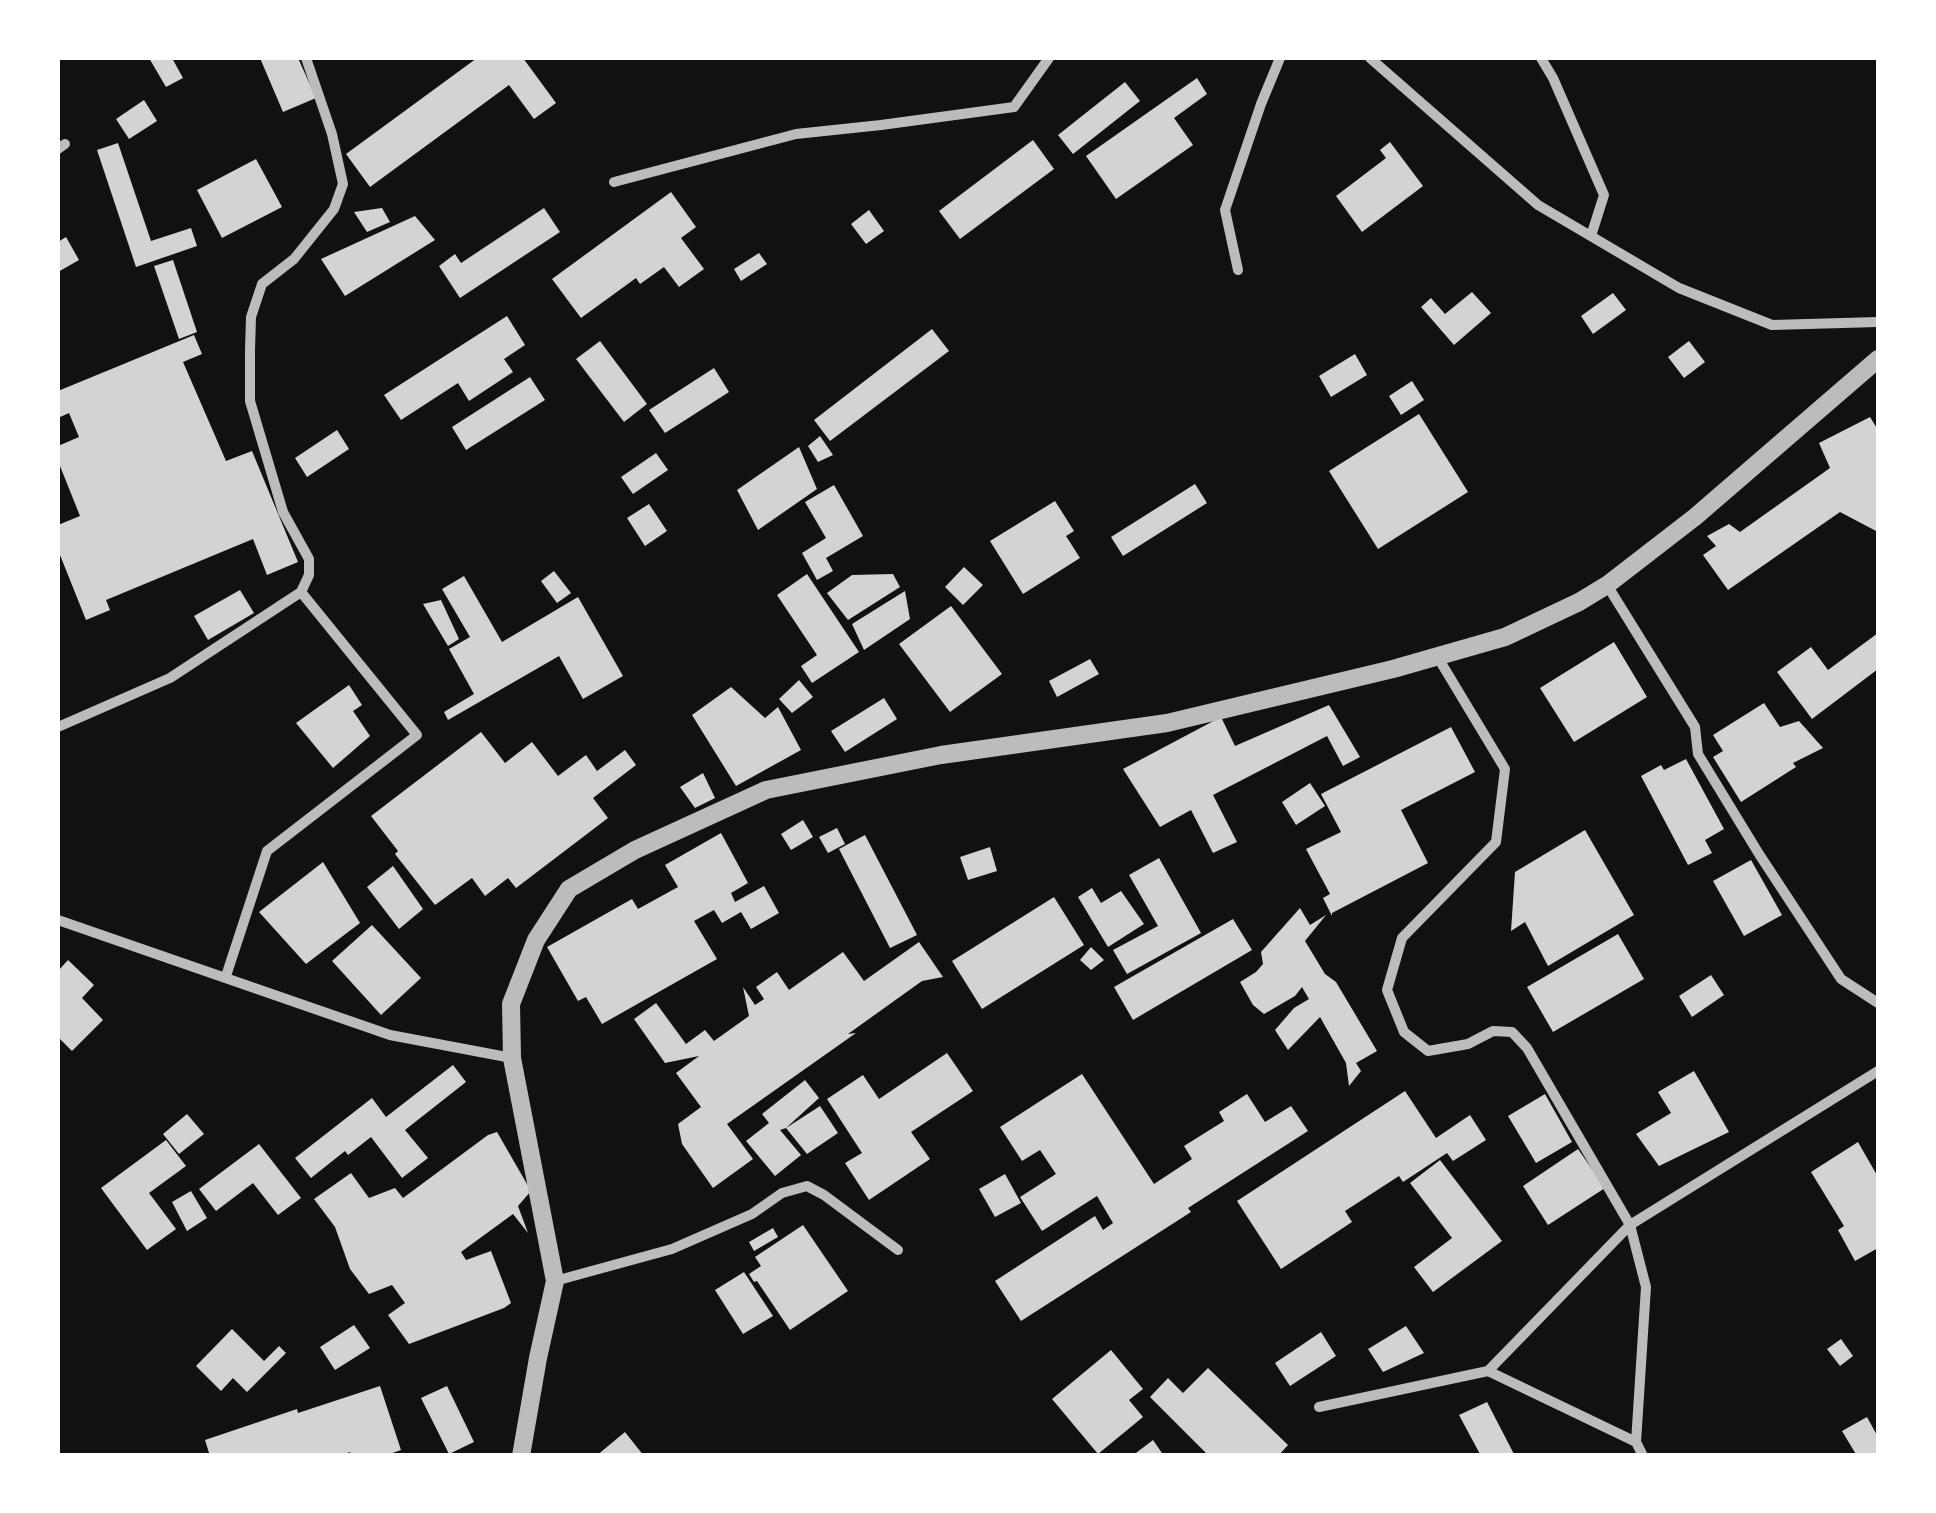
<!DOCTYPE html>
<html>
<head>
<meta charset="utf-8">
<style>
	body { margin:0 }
	#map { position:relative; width:1936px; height:1513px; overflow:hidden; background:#111; font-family:Mulish,sans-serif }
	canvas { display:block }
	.frame { position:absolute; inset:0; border:60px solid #fff; pointer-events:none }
</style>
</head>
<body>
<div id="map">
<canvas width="1936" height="1513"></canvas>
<div class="frame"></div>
</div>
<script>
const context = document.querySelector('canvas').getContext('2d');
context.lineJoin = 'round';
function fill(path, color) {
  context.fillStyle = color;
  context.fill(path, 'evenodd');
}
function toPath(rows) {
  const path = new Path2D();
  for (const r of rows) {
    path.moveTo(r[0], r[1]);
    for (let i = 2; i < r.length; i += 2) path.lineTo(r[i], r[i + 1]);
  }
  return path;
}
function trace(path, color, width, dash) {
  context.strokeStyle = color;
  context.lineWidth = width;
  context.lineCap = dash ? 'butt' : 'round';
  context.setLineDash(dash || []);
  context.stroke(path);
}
fill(toPath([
	[149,58,172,58,183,78,166,87],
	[260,58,298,58,316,98,283,112],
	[477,58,523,58,556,103,534,119,509,85,370,187,346,154],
	[1197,78,1207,94,1174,118,1193,145,1116,199,1086,156],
	[1125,82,1140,101,1073,154,1058,135],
	[144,100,157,121,129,139,116,119],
	[1033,140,1054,169,960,239,939,211],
	[1390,142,1423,186,1362,232,1336,196,1386,158,1380,150],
	[118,143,151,241,191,228,197,246,136,267,97,150],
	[256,159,282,207,222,238,197,190],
	[671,192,696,227,681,238,704,269,679,287,664,267,640,284,636,278,581,318,552,279],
	[382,208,390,222,367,232,354,212],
	[544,208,560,232,460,298,439,266,455,254,461,263],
	[869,210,884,231,866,244,851,224],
	[415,216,435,240,345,296,321,259],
	[66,237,79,260,58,272,58,242],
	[759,253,767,264,741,281,734,269],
	[173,260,197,332,179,339,154,266],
	[1472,292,1491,313,1454,345,1421,307,1431,298,1445,314],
	[1613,293,1626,310,1593,334,1581,316],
	[507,316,525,345,504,359,513,372,469,401,458,383,401,420,384,395],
	[932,329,949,351,830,441,814,420],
	[194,335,202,354,183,362,226,461,252,451,298,562,267,575,253,539,106,600,110,610,86,620,58,550,58,525,80,516,58,461,58,446,79,437,69,413,58,418,58,391],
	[600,341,647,404,624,422,576,359],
	[1689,341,1705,362,1684,378,1668,357],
	[1355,354,1367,375,1331,397,1319,376],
	[714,368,729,392,665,433,649,410],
	[530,377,545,400,466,450,452,427],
	[1412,381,1424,400,1401,415,1389,396],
	[1419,414,1468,492,1378,549,1329,471],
	[1870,417,1878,430,1878,532,1840,512,1728,590,1703,555,1716,546,1707,536,1729,524,1740,532,1830,468,1819,443],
	[337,430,349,449,307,477,295,458],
	[820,436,833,455,818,462,808,446],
	[799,447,817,489,758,530,737,490],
	[656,453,668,470,633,494,621,477],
	[1195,484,1207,503,1123,556,1111,537],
	[834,485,863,536,826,558,833,571,817,580,802,553,826,538,805,502],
	[1055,501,1074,531,1066,536,1080,558,1023,594,990,541],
	[649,504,667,531,645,546,627,518],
	[964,567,983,585,963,605,945,587],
	[554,571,571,593,557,603,541,581],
	[807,574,859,652,812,683,801,666,817,655,777,595],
	[893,574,900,587,848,620,827,593,852,575],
	[464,576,502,642,578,597,623,676,583,699,559,656,448,720,444,712,474,694,449,649,470,637,442,589],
	[240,590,254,613,208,640,194,616],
	[905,591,910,619,864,650,852,624],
	[441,600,459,639,448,646,423,604],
	[951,606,1002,674,950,712,899,644],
	[1878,633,1878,669,1812,719,1777,672,1811,647,1828,670],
	[1614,642,1647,697,1574,742,1540,688],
	[1090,659,1099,674,1057,697,1049,681],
	[799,680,813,697,792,713,779,699],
	[349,685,362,705,353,711,370,736,333,768,296,723],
	[731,687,765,718,778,707,801,750,736,786,692,715],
	[884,698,897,719,845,752,831,731],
	[1764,703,1780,727,1799,721,1823,748,1793,763,1796,767,1741,802,1713,757,1723,751,1713,735],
	[1329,705,1360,757,1343,766,1327,736,1213,795,1237,842,1213,853,1191,810,1160,827,1123,769,1221,717,1235,746],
	[1451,727,1475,772,1401,810,1428,863,1332,913,1332,916,1323,898,1330,894,1306,849,1341,832,1321,794],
	[481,732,505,763,532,742,558,776,586,755,597,771,625,750,636,765,593,798,608,818,516,888,508,878,485,896,472,878,435,905,395,854,398,851,371,816],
	[1686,759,1724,829,1705,840,1712,853,1688,865,1641,776,1661,765,1664,770],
	[703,773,715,798,695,808,680,787],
	[1310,783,1325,806,1296,825,1282,802],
	[803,820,813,837,791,850,781,834],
	[837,828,845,844,828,853,819,837],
	[1585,830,1634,915,1548,966,1525,922,1511,931,1515,872],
	[721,833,748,883,731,893,735,902,764,886,779,913,751,929,741,912,722,923,714,910,694,921,717,959,602,1024,586,997,578,1001,547,947,632,899,638,909,678,887,665,865],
	[865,835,917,935,890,948,839,849],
	[990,847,997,871,968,880,960,857],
	[1159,858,1201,933,1127,974,1113,950,1158,926,1129,875],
	[1751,860,1782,915,1744,936,1713,881],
	[323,862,360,923,306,964,259,912],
	[393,866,423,909,399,929,367,887],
	[1092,888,1101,903,1121,891,1144,924,1108,947,1078,897],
	[1054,897,1084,945,982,1009,952,961],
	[1300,908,1310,925,1326,915,1305,941,1325,974,1336,982,1377,1051,1356,1063,1361,1071,1349,1086,1346,1063,1320,1017,1288,1050,1275,1030,1294,1008,1309,999,1302,987,1295,996,1264,1014,1253,1005,1240,982,1256,972,1263,964,1261,952],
	[1233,919,1252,950,1133,1020,1114,987],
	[372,925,421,978,381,1015,332,961],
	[1618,934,1644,979,1553,1032,1527,987],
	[919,942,943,977,922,981,848,1034,856,1033,727,1124,753,1159,713,1188,682,1144,678,1124,701,1107,676,1073,699,1056,665,1063,634,1019,656,1003,686,1044,705,1030,714,1041,749,1016,743,987,755,1005,764,999,756,987,777,972,789,990,843,952,864,981],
	[1091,947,1104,960,1091,970,1080,960],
	[68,960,94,985,82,998,103,1020,72,1051,58,1037,58,971],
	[1711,975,1724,995,1692,1017,1679,996],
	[947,1053,973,1091,911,1132,930,1159,869,1200,845,1163,862,1153,827,1099,863,1075,879,1099],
	[453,1065,466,1082,405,1130,428,1158,402,1178,371,1137,348,1155,345,1151,311,1178,295,1158,372,1098,386,1117],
	[1694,1071,1729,1132,1659,1166,1636,1134,1671,1113,1658,1092],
	[1082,1074,1154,1184,1192,1159,1184,1146,1224,1121,1219,1112,1247,1094,1265,1122,1291,1106,1308,1131,1188,1208,1191,1212,1021,1321,995,1281,1095,1216,1103,1230,1113,1223,1097,1196,1042,1231,1020,1197,1056,1174,1040,1150,1022,1161,1000,1127],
	[805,1080,819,1098,786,1128,780,1130,801,1155,775,1176,746,1141,769,1123,762,1114],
	[1405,1091,1436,1138,1470,1115,1486,1140,1453,1161,1447,1153,1403,1182,1399,1176,1345,1211,1352,1222,1281,1269,1237,1201],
	[1545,1094,1572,1142,1536,1163,1508,1116],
	[820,1106,838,1133,807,1154,786,1128],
	[187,1114,204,1134,179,1154,163,1134],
	[497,1132,531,1191,518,1206,528,1233,513,1214,461,1252,466,1260,491,1251,511,1303,504,1308,409,1344,388,1315,405,1303,392,1285,369,1294,350,1269,335,1227,314,1199,351,1173,369,1198,395,1188,403,1198,488,1135],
	[166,1140,186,1166,149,1193,176,1229,147,1250,101,1188],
	[1858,1142,1878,1177,1878,1248,1855,1261,1838,1230,1844,1226,1811,1172],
	[259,1144,301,1198,278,1215,253,1183,216,1211,199,1189],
	[1578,1149,1605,1188,1548,1225,1523,1186],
	[1440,1160,1502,1241,1433,1292,1414,1267,1452,1238,1410,1183],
	[1005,1174,1021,1203,995,1217,979,1189],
	[191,1191,207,1218,187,1231,172,1202],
	[803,1225,848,1291,790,1330,757,1281,754,1282,749,1274,761,1266,755,1257],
	[773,1228,778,1237,754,1251,749,1242],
	[744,1272,773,1316,743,1334,715,1290],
	[354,1325,370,1348,335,1370,320,1347],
	[1406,1326,1424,1353,1383,1372,1368,1349],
	[232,1329,264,1361,279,1346,286,1353,247,1392,233,1378,221,1391,196,1366],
	[1321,1332,1336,1356,1290,1386,1275,1363],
	[1841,1339,1853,1356,1840,1366,1827,1349],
	[1111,1350,1143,1389,1129,1400,1143,1417,1098,1454,1052,1399],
	[1208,1368,1288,1445,1278,1456,1209,1456,1150,1397,1168,1378,1183,1393],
	[380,1386,401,1450,384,1456,351,1456,350,1452,340,1456,210,1456,205,1440,297,1409,298,1413],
	[447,1386,474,1442,449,1454,421,1398],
	[1487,1402,1515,1456,1481,1456,1459,1415],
	[1867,1417,1878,1437,1878,1456,1857,1456,1842,1431],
	[625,1432,644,1456,596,1456],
	[1153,1440,1164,1456,1132,1456]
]), '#d3d3d3');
trace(toPath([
	[1370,58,1538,205,1679,288,1772,325,1878,322],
	[1541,58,1553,78,1604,195,1591,236],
	[58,149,65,144],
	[614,182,796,134,881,125,1014,107,1049,58],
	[1238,270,1225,210,1261,104,1280,58],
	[1607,585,1695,727,1698,754,1759,854,1841,979,1878,1003],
	[1437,656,1505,769,1496,842,1402,938,1387,990,1404,1032,1428,1051,1468,1044,1493,1031,1512,1032,1527,1048,1630,1225,1646,1287,1636,1442,1643,1456],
	[58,727,170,678,301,592,309,575,309,559,283,512,250,401,250,350,251,317,262,284,294,259,334,209,343,184,332,134,306,58],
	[58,920,390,1035,512,1058],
	[226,976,267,851,417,735,301,592],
	[555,1281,672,1249,752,1214,782,1193,807,1186,824,1195,898,1250],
	[1488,1371,1636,1442],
	[1319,1407,1488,1371,1630,1225,1878,1071]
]), '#bcbcbc', 10);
trace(toPath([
	[521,1456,538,1358,555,1281,512,1058,511,1004,536,940,569,889,635,850,766,790,941,755,1167,723,1393,669,1505,637,1579,602,1607,585,1695,517,1878,359]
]), '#bcbcbc', 18);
</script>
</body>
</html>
